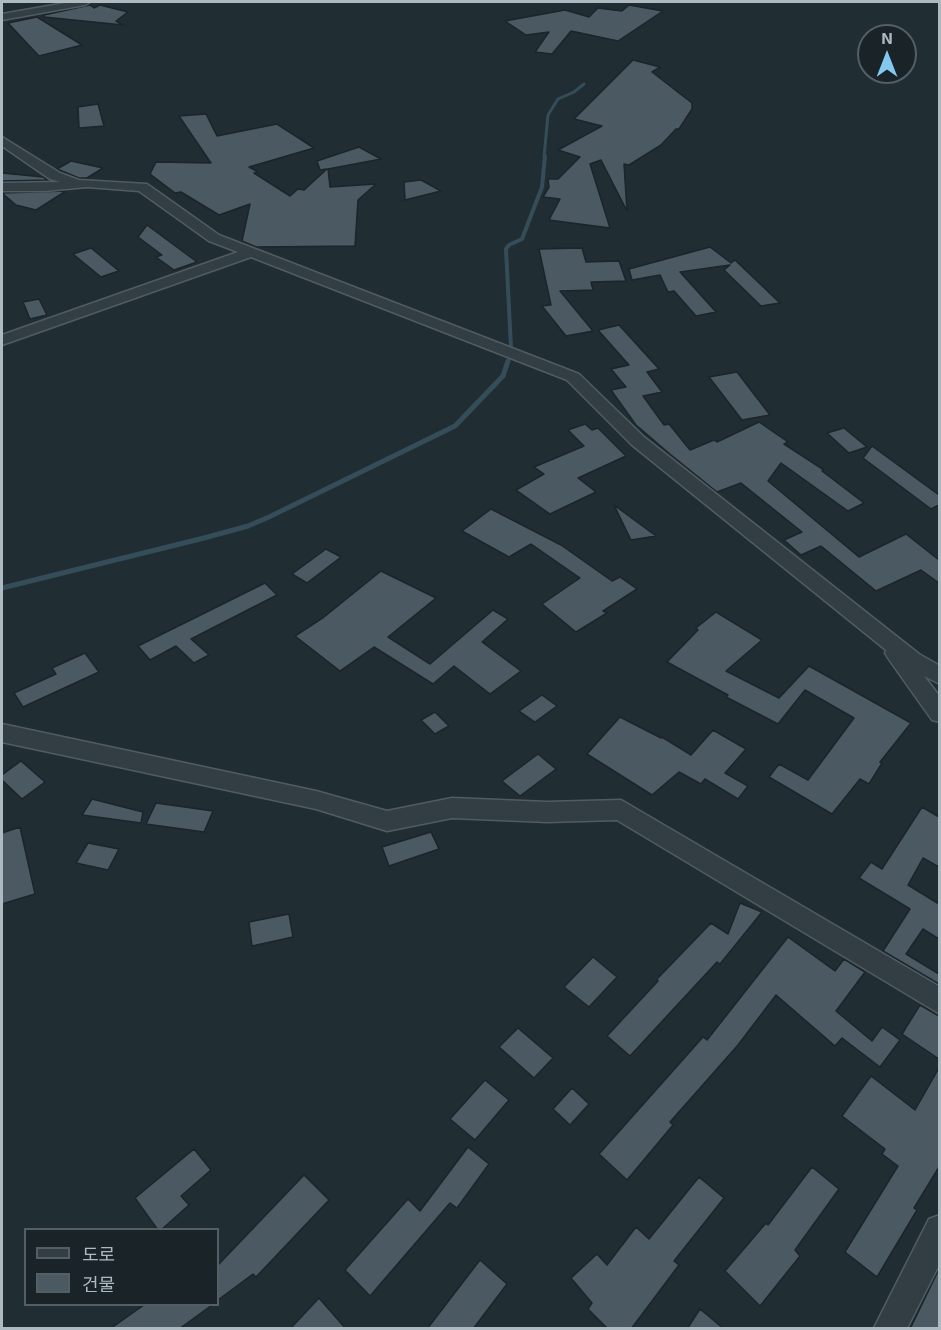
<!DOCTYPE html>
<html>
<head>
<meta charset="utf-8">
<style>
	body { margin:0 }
	#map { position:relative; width:941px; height:1330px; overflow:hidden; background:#202d33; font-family:"Exo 2","Noto Sans KR",sans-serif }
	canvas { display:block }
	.frame { position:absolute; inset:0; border:3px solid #adbac1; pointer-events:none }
	.legend { position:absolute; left:24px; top:1228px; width:195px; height:78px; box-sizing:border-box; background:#192328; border:2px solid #545f65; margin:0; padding:8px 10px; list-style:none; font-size:18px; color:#adbac1 }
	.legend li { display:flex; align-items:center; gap:12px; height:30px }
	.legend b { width:30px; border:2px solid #545f65 }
	.north { position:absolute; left:857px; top:24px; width:60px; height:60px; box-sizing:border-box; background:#192328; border:2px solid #545f65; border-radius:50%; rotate:0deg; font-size:16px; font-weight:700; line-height:24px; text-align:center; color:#adbac1 }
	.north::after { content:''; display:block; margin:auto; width:21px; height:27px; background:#84c8ef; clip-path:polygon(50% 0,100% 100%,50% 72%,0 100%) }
</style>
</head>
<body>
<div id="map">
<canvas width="941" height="1330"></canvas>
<div class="frame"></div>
<ul class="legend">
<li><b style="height:8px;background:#333e44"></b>도로</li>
<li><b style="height:16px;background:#4b5a62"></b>건물</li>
</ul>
<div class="north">N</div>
</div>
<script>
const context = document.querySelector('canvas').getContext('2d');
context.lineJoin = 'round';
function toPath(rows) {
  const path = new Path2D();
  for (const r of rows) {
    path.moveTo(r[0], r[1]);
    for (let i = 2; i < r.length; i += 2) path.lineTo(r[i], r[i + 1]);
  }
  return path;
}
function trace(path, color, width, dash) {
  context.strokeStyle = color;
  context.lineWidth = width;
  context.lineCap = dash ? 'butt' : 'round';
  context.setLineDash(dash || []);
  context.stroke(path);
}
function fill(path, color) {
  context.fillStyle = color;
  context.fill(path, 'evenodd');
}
trace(toPath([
	[544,157,548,115,558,99,574,92,584,84]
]), '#354d59', 3);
trace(toPath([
	[511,348,506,249,509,245,522,239,542,187,545,156]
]), '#354d59', 4);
trace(toPath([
	[2,588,204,538,248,526,269,517,455,426,503,376,508,361]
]), '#354d59', 5);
const building = toPath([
	[90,5,94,8,100,5,128,12,116,21,123,25,44,17,44,15,90,5],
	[629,5,663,11,618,41,571,31,552,54,535,52,549,32,526,35,505,21,565,10,589,17,598,8,622,11,629,5],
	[37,17,82,45,39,56,8,23,37,17],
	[633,60,660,67,652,72,692,103,692,109,679,129,676,129,661,145,629,165,624,164,627,211,601,160,590,164,610,228,549,220,560,199,543,197,549,187,548,179,558,179,580,157,558,150,602,126,574,119,633,60],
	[98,104,104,126,79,128,78,107,98,104],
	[206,114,217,136,277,124,314,148,249,167,258,172,254,173,290,196,298,189,304,190,327,169,320,170,317,161,359,147,381,159,328,169,330,187,376,184,358,200,355,246,256,247,242,241,250,204,219,215,181,192,175,193,150,174,156,162,211,163,179,116,206,114],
	[71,161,103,168,87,178,79,178,57,169,71,161],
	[2,173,43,177,47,180,2,181,2,173],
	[421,180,441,191,405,200,404,182,421,180],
	[66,191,36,210,16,205,2,193,66,191],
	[147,225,197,262,174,270,156,257,162,255,138,237,147,225],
	[710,247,731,263,735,260,780,303,761,306,724,270,730,265,680,272,716,312,696,316,674,291,668,292,660,275,632,280,629,269,710,247],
	[91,248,119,271,101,277,73,254,91,248],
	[582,248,586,262,619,261,626,281,591,282,593,290,560,291,593,331,566,336,542,306,551,305,539,249,582,248],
	[39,299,47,315,30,319,23,302,39,299],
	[619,325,659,369,647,372,662,392,643,396,664,425,669,424,690,450,714,440,717,442,759,422,788,442,784,444,824,470,822,471,864,503,848,511,781,463,768,481,859,557,906,534,939,560,939,583,921,570,876,591,821,546,801,555,784,540,802,532,741,483,717,492,671,455,636,425,611,390,626,387,611,369,629,365,598,330,619,325],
	[737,372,770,415,742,420,709,377,737,372],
	[585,424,592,430,598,428,626,456,578,478,596,492,550,514,516,490,544,474,534,467,584,446,568,430,585,424],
	[844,428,867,447,849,453,827,433,844,428],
	[872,446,939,495,939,505,931,509,863,458,872,446],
	[614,505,656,536,631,540,614,505],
	[491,509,561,545,612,581,620,577,637,589,603,611,607,613,576,632,542,604,580,578,531,544,509,557,462,531,491,509],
	[326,549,341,557,307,583,292,574,326,549],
	[381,571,436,598,388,637,430,664,493,610,508,619,482,642,521,671,490,694,454,666,433,684,374,647,340,671,295,636,324,617,381,571],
	[265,583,277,595,191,639,209,655,194,663,176,646,150,660,138,646,265,583],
	[716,612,762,640,726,671,779,698,809,666,911,723,880,762,882,763,869,784,860,779,832,814,769,777,779,764,808,780,854,718,805,690,778,724,726,697,728,695,667,662,698,630,696,628,716,612],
	[85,653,99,672,23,707,14,693,56,674,52,668,85,653],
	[542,695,557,706,535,722,519,711,542,695],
	[435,712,449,726,435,734,421,720,435,712],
	[620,717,661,738,662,737,691,755,713,730,746,749,725,773,748,786,738,799,705,779,701,784,679,772,652,795,587,754,620,717],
	[538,754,556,769,520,796,502,781,538,754],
	[21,761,45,782,22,799,2,780,2,775,21,761],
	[92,799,143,812,141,823,82,815,92,799],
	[156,803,213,811,204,832,146,824,156,803],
	[922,807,939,817,939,867,923,858,908,885,939,904,939,939,923,929,906,954,939,974,939,984,883,951,910,909,859,878,871,862,882,869,922,807],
	[20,827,35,894,2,904,2,833,20,827],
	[431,832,439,849,389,866,382,847,431,832],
	[88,843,119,849,108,870,76,863,88,843],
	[740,903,762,912,720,964,717,962,630,1056,607,1036,658,981,657,979,711,923,728,934,740,903],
	[289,914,293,937,252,946,249,922,289,914],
	[788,937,835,971,844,959,865,972,836,1011,872,1041,882,1027,900,1040,880,1067,842,1038,835,1046,776,995,738,1045,670,1122,673,1125,627,1180,599,1154,703,1037,707,1040,788,937],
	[593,957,617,977,589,1007,564,987,593,957],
	[920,1005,939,1016,939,1059,902,1034,920,1005],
	[518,1028,553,1058,534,1078,499,1047,518,1028],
	[939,1068,939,1167,914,1208,917,1210,877,1277,845,1252,898,1166,882,1154,885,1149,842,1116,871,1076,915,1110,939,1068],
	[485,1080,509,1100,475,1140,450,1119,485,1080],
	[572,1088,589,1104,570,1125,553,1109,572,1088],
	[468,1147,489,1164,457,1208,450,1203,370,1296,345,1270,408,1199,420,1211,468,1147],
	[194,1149,211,1170,181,1196,189,1205,161,1230,158,1230,135,1198,194,1149],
	[812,1167,839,1189,795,1250,800,1256,760,1306,725,1271,766,1223,768,1225,812,1167],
	[304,1175,329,1200,256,1277,253,1274,218,1300,218,1265,304,1175],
	[699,1177,724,1198,674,1261,679,1265,631,1329,608,1329,588,1309,592,1303,571,1278,597,1254,607,1265,636,1227,649,1239,699,1177],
	[480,1260,507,1284,473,1329,427,1329,480,1260],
	[939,1269,939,1329,909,1329,911,1327,939,1269],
	[319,1298,346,1329,290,1329,319,1298],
	[144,1305,212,1305,179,1329,110,1329,144,1305],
	[700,1309,724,1329,687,1329,700,1309]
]);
fill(building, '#4b5a62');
trace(building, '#1b252b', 1.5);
const street = toPath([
	[71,2,90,2,85,5,2,20,2,14,71,2],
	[2,137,60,173,79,180,147,184,219,235,579,374,644,437,919,654,940,666,940,684,924,676,940,697,940,722,932,720,888,658,885,653,886,650,632,445,567,380,251,257,2,345,2,335,238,252,209,241,139,191,87,187,45,191,2,191,2,183,60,182,50,179,2,146,2,137],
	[2,724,316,791,387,811,452,798,547,802,621,800,940,987,940,1014,617,820,547,822,452,818,387,831,316,809,2,742,2,724],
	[940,1215,940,1263,907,1328,874,1328,929,1219,940,1215]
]);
trace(street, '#515c62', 3);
fill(street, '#333e44');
</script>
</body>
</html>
